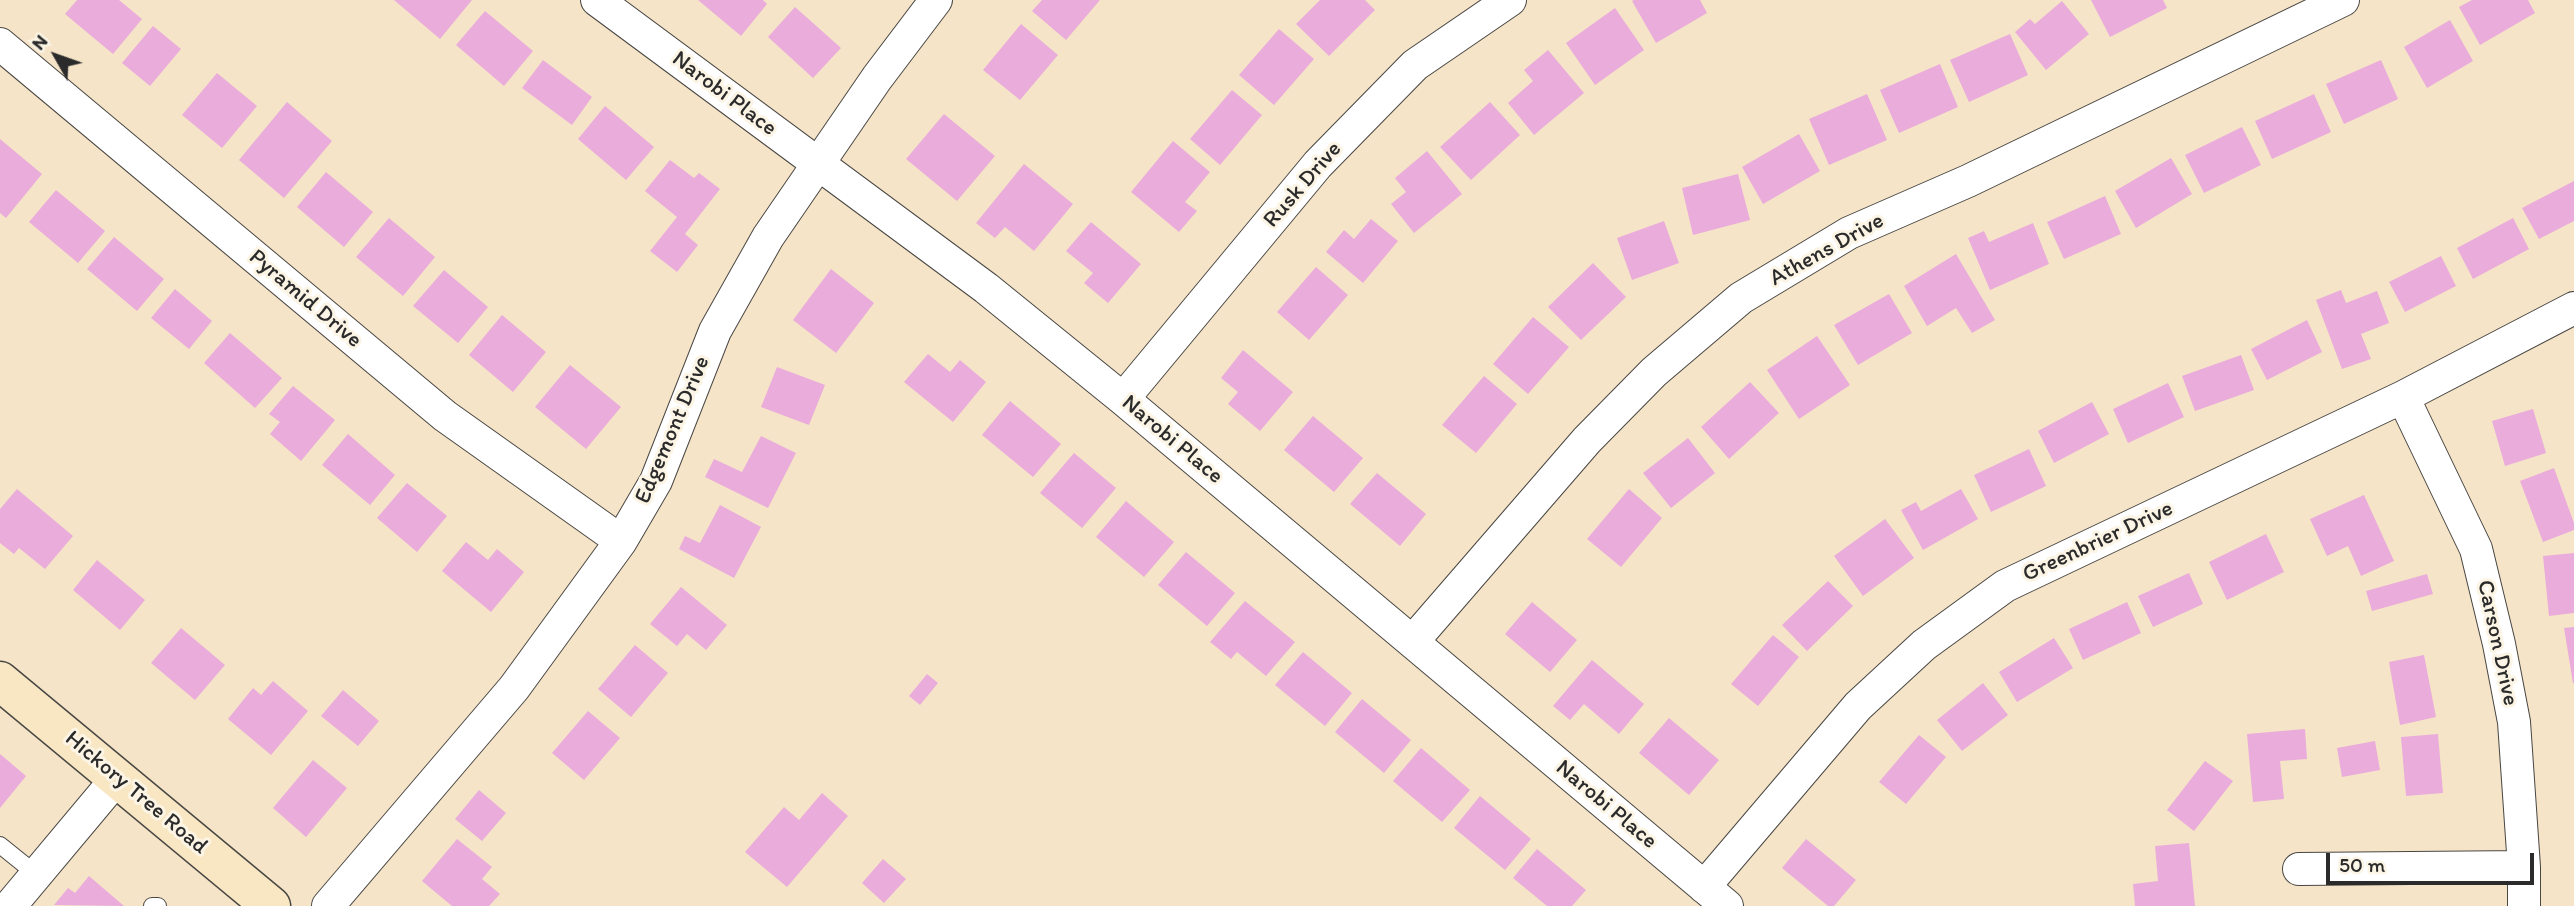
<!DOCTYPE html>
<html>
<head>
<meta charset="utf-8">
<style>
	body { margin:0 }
	#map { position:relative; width:2574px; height:906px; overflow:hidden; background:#f5e4c8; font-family:Itim,sans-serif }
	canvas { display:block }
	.north { position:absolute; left:21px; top:21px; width:70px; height:70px; -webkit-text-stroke:5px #fcf5e5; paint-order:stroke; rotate:310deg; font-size:19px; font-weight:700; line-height:28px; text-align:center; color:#2b2b2b }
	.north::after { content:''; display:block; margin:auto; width:24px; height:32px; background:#2b2b2b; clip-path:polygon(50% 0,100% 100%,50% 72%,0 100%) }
	.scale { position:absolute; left:2326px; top:853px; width:208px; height:32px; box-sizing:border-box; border:4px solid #2b2b2b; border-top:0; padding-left:9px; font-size:21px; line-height:24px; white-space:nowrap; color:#2b2b2b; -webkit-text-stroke:5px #fcf5e5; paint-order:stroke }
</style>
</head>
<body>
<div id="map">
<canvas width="2574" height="906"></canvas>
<div class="north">N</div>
<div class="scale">50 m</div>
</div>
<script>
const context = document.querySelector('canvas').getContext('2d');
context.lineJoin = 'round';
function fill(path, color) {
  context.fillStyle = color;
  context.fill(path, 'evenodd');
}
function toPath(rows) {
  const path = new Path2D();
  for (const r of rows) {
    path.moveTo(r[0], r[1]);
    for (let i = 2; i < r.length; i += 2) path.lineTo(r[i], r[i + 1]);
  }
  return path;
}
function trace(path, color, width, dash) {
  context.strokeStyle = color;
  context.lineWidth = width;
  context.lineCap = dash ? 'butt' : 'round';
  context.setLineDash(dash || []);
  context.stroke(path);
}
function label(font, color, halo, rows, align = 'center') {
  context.font = font + ' Itim,sans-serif';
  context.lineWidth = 6;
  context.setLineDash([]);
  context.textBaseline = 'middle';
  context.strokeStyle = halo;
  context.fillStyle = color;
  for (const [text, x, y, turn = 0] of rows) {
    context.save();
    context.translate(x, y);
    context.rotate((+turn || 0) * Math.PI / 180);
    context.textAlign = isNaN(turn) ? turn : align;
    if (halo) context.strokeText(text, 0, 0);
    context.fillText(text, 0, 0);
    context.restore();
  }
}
fill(toPath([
	[77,0,119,0,142,19,113,54,65,14],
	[394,0,472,0,440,39],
	[698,0,763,0,767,4,741,36],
	[1042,0,1100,0,1066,40,1032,11],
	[1320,0,1365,0,1375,10,1329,56,1296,24],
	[1634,0,1700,0,1707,13,1656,43,1632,1],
	[2091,0,2163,0,2167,8,2110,37],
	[2472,0,2528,0,2535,13,2480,45,2459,7],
	[2062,1,2089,34,2046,70,2015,32,2030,19,2035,24],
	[795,7,841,48,813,78,768,37],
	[1615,8,1644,50,1595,85,1566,43],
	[485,11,533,51,504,86,456,45],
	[2450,20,2473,61,2427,88,2404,47],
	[1021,24,1058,55,1020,100,983,70],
	[153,26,181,49,150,86,122,63],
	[1279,29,1314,59,1274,105,1239,75],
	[2010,34,2028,75,1969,102,1950,60],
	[1548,50,1584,93,1534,135,1508,103,1533,81,1524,70],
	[543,60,592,97,572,125,522,88],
	[2381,60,2398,99,2344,124,2326,84],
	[1940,64,1958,107,1899,133,1880,90],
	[217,73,257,106,222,148,182,115],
	[1232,90,1262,115,1220,165,1190,139],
	[1867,94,1887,140,1829,165,1809,119],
	[2314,94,2331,132,2272,159,2255,121],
	[287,102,332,141,284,198,239,160],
	[1490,102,1520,135,1471,180,1440,147],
	[605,106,654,147,626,180,578,139],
	[944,114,995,156,957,201,906,159],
	[2242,127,2261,165,2204,193,2185,155],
	[1799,134,1820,171,1763,204,1742,167],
	[0,139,42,174,6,218,0,213],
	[1173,141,1210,172,1185,202,1197,211,1179,232,1131,192],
	[1427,151,1462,194,1414,233,1391,204,1406,192,1395,178],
	[2171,158,2192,194,2136,228,2115,191],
	[670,160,694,178,699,173,720,189,685,234,698,245,677,272,650,251,677,217,645,191],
	[1024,164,1073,204,1034,251,1005,227,995,238,976,223],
	[326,172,373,212,344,247,297,207],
	[1738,174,1750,220,1693,235,1682,188],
	[2574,181,2574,221,2539,239,2522,208],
	[56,190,105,231,78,263,29,222],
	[2105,196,2121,234,2064,259,2047,222],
	[389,218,435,257,403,296,356,257],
	[2513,218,2529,249,2473,279,2457,248],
	[1371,219,1398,241,1363,283,1326,252,1344,230,1354,239],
	[1664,221,1679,263,1632,280,1617,238],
	[1091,222,1141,264,1108,303,1084,283,1093,273,1066,251],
	[2033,223,2049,264,1990,290,1968,238,1984,231,1989,242],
	[114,237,164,279,137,311,87,269],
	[1956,254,1995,320,1972,333,1956,308,1927,326,1904,286],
	[2441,256,2456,286,2405,312,2389,282],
	[1593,263,1626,297,1581,340,1548,307],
	[1316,267,1348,295,1309,340,1277,312],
	[831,269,874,303,836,353,793,320],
	[444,270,488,307,458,343,413,306],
	[175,289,212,321,189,349,151,318],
	[2341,290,2346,303,2377,291,2389,323,2361,334,2371,359,2342,369,2316,300],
	[1889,294,1912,333,1858,365,1834,325],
	[502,315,546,352,513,392,469,355],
	[1533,317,1569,347,1528,394,1493,364],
	[2307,320,2322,352,2267,380,2251,349],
	[230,333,282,378,255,408,204,363],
	[1817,336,1850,385,1799,419,1767,370],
	[1243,350,1293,392,1260,431,1228,404,1238,392,1221,378],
	[928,354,950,372,960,360,986,382,953,422,904,382],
	[2241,355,2254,390,2195,411,2182,376],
	[570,365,621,407,586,449,535,407],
	[777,367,825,385,809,425,761,407],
	[1484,376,1517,404,1476,453,1442,425],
	[1750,382,1779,413,1729,459,1701,427],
	[2168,383,2184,417,2128,443,2113,409],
	[293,386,335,420,301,461,270,434,280,422,269,414],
	[1010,401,1061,444,1033,477,982,435],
	[2092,402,2109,434,2054,463,2038,431],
	[2533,409,2546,453,2505,466,2492,421],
	[1313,416,1363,458,1334,492,1284,450],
	[348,434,395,475,370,505,322,465],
	[761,436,796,453,768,508,705,477,714,459,742,472],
	[1688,438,1715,473,1671,508,1643,473],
	[2029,449,2046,486,1991,512,1974,475],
	[1074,453,1116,488,1082,528,1040,493],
	[2554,468,2574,523,2574,530,2543,542,2520,481],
	[1377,473,1426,514,1400,546,1350,504],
	[407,483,447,516,417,552,377,518],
	[17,489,73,536,45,569,19,548,14,554,0,543,0,509],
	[1629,489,1662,518,1621,567,1587,539],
	[1961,489,1978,519,1923,550,1901,510,1916,502,1921,511],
	[2364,495,2394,561,2361,576,2348,546,2327,556,2310,519],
	[1126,501,1174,542,1144,577,1096,537],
	[720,505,761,527,734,578,679,549,685,536,700,543],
	[1885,519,1914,558,1863,596,1834,556],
	[2266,534,2284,572,2227,600,2209,562],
	[466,542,488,560,497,549,524,572,491,612,442,571],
	[1186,552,1235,593,1207,626,1158,585],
	[2574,553,2574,613,2549,616,2543,556],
	[97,560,145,600,120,630,73,590],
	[2189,573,2203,604,2153,627,2138,596],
	[2427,574,2433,594,2372,611,2366,591],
	[1828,581,1853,606,1807,651,1782,625],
	[681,587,727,625,706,650,687,634,677,646,650,624],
	[1245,601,1295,642,1266,676,1237,652,1231,659,1210,642],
	[1532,602,1577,640,1550,672,1505,634],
	[2127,602,2141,633,2083,660,2069,629],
	[2574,627,2574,683,2573,683,2564,628],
	[181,628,225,665,195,700,151,663],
	[1773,635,1799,657,1758,706,1731,684],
	[2054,638,2073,668,2017,702,1999,672],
	[635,645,668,673,631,717,598,689],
	[1303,652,1352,693,1325,726,1275,685],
	[2424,655,2436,717,2400,725,2389,662],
	[1592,660,1644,704,1619,734,1584,704,1570,720,1553,706],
	[927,674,938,683,920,705,909,696],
	[273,681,308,711,271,755,228,719,253,688,261,695],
	[1983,683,2008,715,1962,751,1937,720],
	[343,690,379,721,358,746,321,716],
	[1362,699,1411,740,1384,773,1335,732],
	[588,711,620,738,584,780,552,753],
	[1669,718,1719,760,1689,795,1639,753],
	[2305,729,2307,759,2280,761,2284,799,2253,802,2247,734],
	[2438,734,2443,793,2406,796,2401,737],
	[1919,735,1946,757,1906,804,1879,782],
	[2375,741,2380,770,2342,777,2337,748],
	[1421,748,1470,790,1442,822,1393,781],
	[0,754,26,776,0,808],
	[313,760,347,788,306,837,273,808],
	[2205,761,2233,781,2194,831,2167,810],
	[479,790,506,813,482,841,455,819],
	[822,793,848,816,787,887,745,852,784,807,799,820],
	[1480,796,1531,839,1505,870,1454,828],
	[457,839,492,867,482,879,500,894,489,906,452,906,422,881],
	[1806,839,1856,880,1834,906,1828,906,1782,868],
	[2189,843,2195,906,2135,906,2133,884,2158,881,2155,846],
	[1537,849,1586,890,1572,906,1547,906,1513,878],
	[883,859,906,879,884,903,862,883],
	[89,876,124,906,54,905,68,888,75,893]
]), '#eaacdb');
const lane = toPath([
	[0,845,36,874],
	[152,906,158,906]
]);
const street = toPath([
	[597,0,986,288,1123,399,1727,906],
	[0,44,445,416,621,541],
	[2403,397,2476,549,2499,644,2514,722,2524,867,2524,906],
	[1123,399,1318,164,1415,65,1510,0],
	[1413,641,1587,440,1654,372,1741,298,1849,233,1968,181,2343,0],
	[2299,869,2524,867],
	[1704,887,1858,706,1924,645,2005,586,2403,397,2574,308],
	[10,906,118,777],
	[328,906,514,688,621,541,656,481,715,331,768,237,877,78,936,0]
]);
const secondary = toPath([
	[0,681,271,906]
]);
trace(lane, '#494743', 18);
trace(street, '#494743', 34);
trace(secondary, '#494743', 41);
trace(lane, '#fff', 16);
trace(street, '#fff', 32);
trace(secondary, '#f9e7c3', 38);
label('23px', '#2b2b2b', '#fcf5e5', [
	["Narobi Place",724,94,37],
	["Rusk Drive",1303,185,-49],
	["Athens Drive",1827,250,-29],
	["Pyramid Drive",305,299,40],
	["Edgemont Drive",673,430,-67],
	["Narobi Place",1172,440,40],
	["Greenbrier Drive",2098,542,-25],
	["Carson Drive",2497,643,78],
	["Hickory Tree Road",136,793,40],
	["Narobi Place",1606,805,40]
]);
</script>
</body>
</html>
